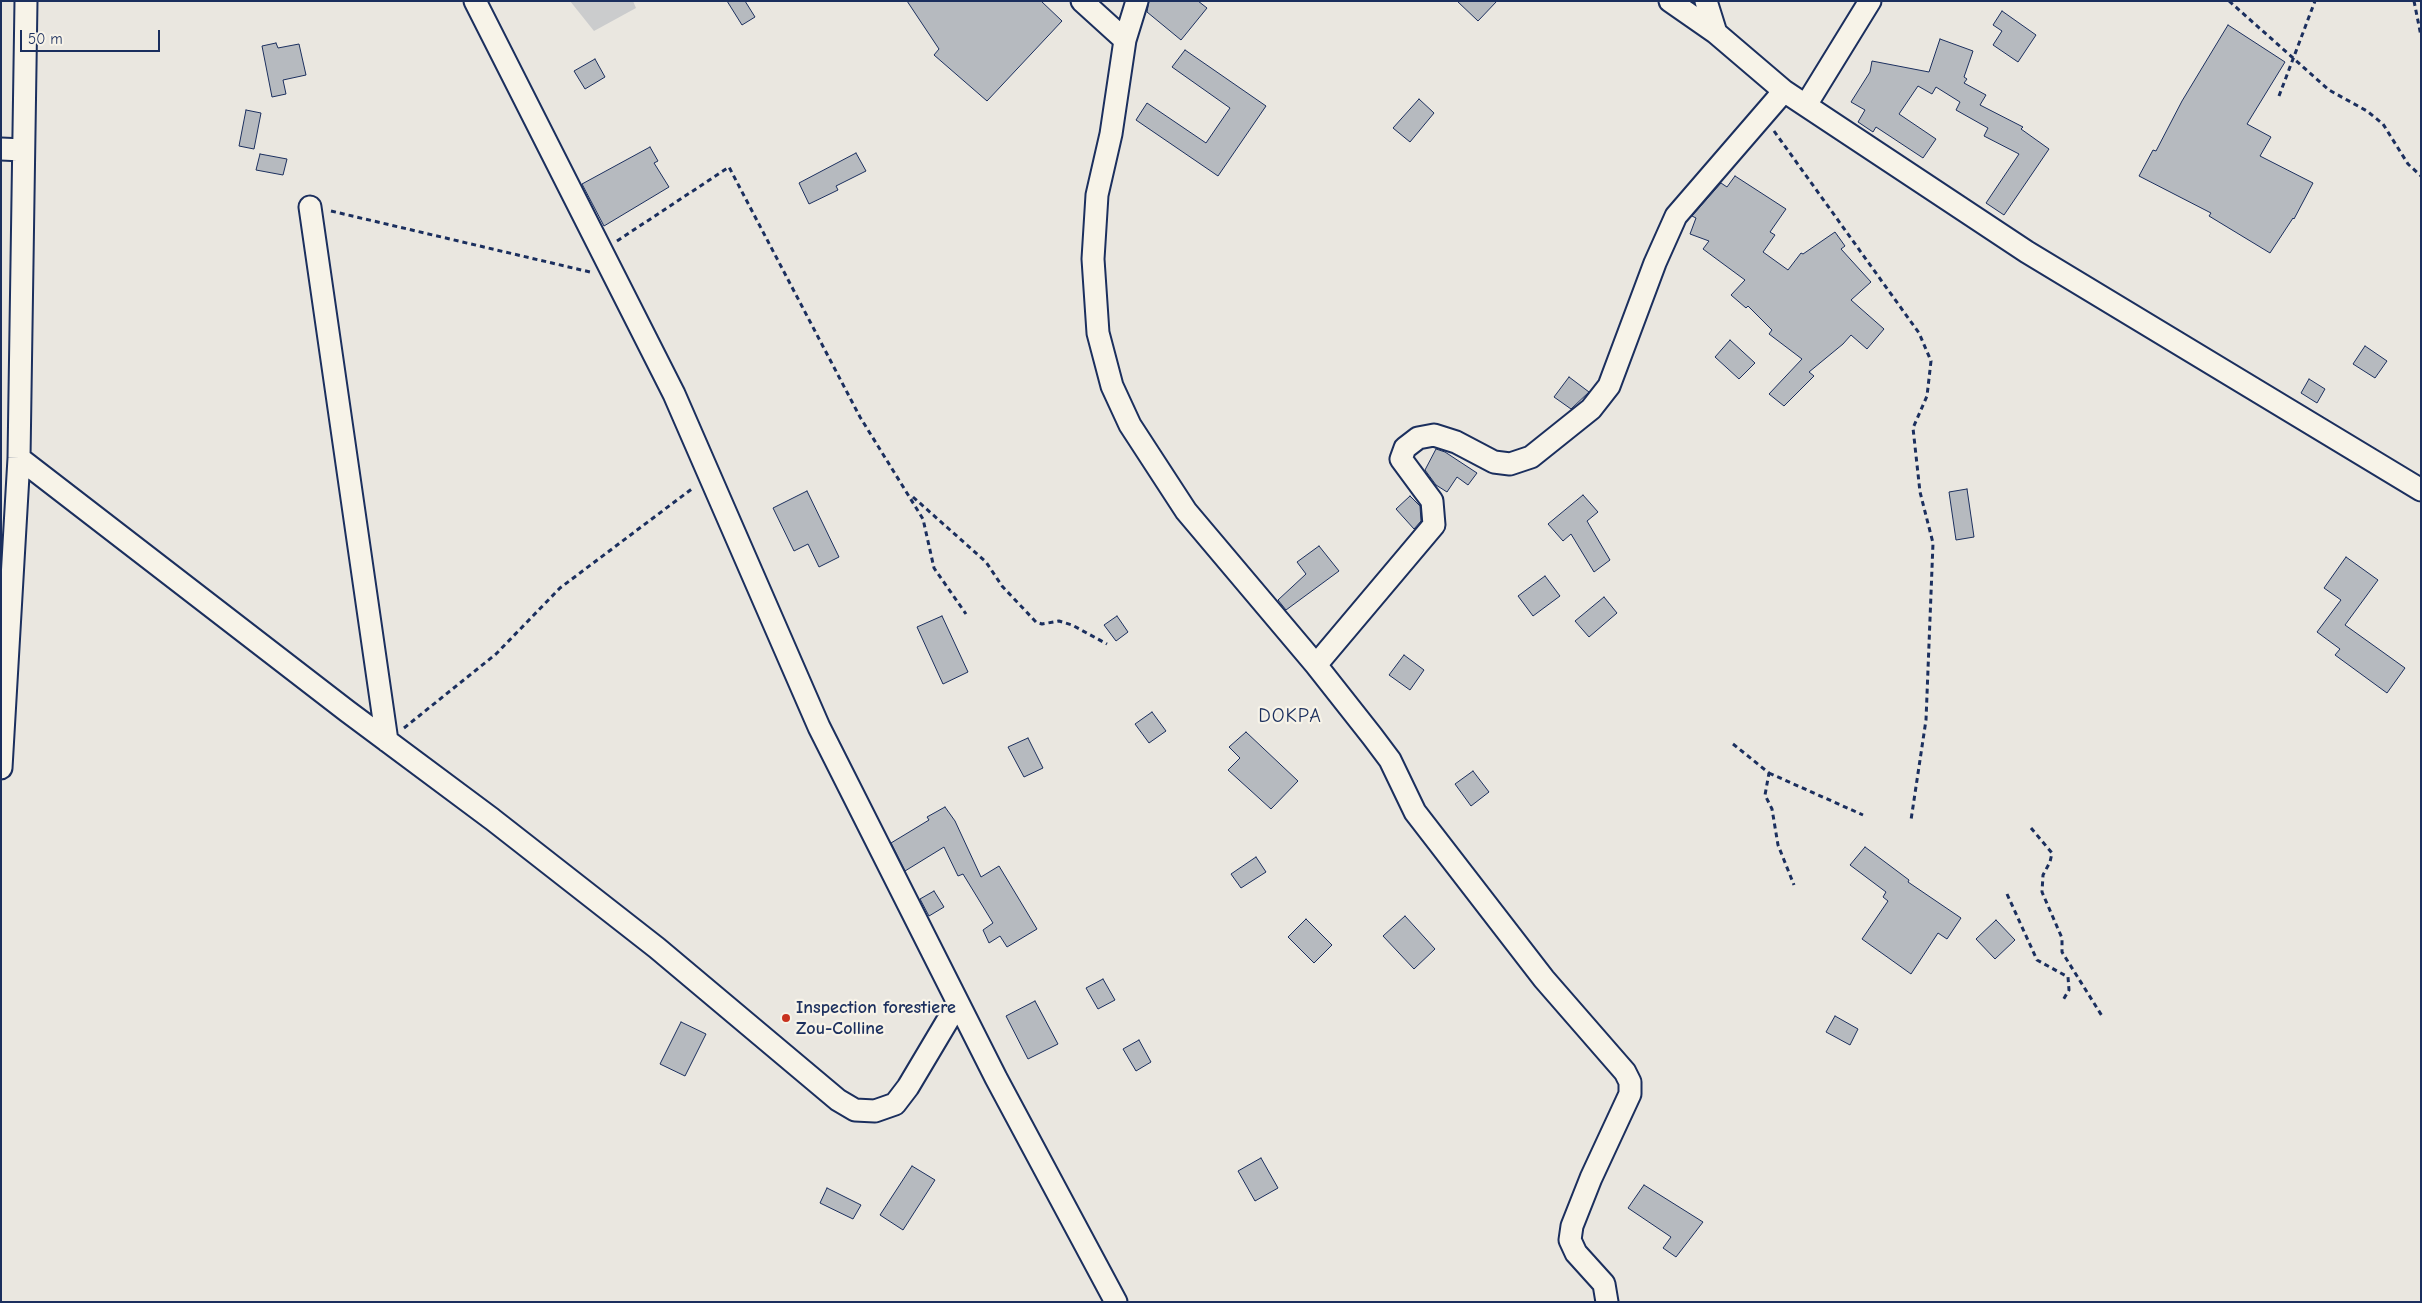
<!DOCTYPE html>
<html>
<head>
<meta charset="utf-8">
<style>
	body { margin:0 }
	#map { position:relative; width:2422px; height:1303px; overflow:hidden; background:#eae7e0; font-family:"Comic Neue",sans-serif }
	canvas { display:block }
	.frame { position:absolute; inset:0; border:2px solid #1b2f5e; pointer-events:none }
	.scale { position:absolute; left:20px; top:30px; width:140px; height:22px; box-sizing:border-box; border:2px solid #1b2f5e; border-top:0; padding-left:6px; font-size:15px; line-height:18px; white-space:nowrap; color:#1b2f5e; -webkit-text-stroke:4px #f7f3e8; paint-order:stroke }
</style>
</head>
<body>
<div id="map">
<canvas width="2422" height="1303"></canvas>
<div class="frame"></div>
<div class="scale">50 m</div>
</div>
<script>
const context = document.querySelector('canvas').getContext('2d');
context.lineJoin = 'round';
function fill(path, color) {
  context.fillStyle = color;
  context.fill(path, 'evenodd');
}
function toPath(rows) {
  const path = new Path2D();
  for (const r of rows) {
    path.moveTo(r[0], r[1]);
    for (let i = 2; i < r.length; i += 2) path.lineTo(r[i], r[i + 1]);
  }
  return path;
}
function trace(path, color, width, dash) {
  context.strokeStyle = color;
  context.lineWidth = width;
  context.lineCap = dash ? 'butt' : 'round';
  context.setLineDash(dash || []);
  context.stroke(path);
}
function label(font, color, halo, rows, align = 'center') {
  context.font = font + ' "Comic Neue",sans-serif';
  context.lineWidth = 4.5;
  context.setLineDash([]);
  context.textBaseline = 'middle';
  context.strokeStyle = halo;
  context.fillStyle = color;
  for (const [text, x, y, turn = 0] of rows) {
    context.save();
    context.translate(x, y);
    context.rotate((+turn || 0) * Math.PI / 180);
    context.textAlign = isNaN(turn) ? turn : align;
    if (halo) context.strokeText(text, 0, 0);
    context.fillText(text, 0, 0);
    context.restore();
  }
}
fill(toPath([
	[570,1,633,1,636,8,594,31]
]), '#cbcccd');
const building = toPath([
	[727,1,745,1,755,17,742,25,727,1],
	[907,1,1041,1,1062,21,987,101,934,55,939,49,907,1],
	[1149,1,1198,1,1207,8,1181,40,1147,12,1149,1],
	[1457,1,1497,1,1478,21,1457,1],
	[2002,11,2036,35,2018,62,1993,45,2002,31,1993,25,2002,11],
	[2228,25,2285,62,2247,124,2271,137,2260,156,2313,183,2294,219,2293,218,2270,253,2209,216,2211,213,2139,176,2153,150,2156,151,2182,101,2228,25],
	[1940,39,1973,51,1964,77,1967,79,1964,83,1986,95,1980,105,2023,127,2021,129,2049,149,2004,215,1986,203,2019,154,1984,136,1988,128,1956,110,1960,102,1936,87,1932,94,1918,86,1899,114,1936,139,1923,158,1876,127,1873,132,1858,122,1865,110,1851,102,1870,72,1872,61,1929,72,1940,39],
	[276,43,278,48,299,44,306,75,283,80,286,94,272,97,262,46,276,43],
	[1185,50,1266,106,1218,176,1136,120,1147,103,1206,143,1230,108,1172,67,1185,50],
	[595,59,605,77,585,89,574,71,595,59],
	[1419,99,1434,113,1410,142,1393,128,1419,99],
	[246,110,261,113,254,149,239,146,246,110],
	[650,147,658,161,654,163,669,187,604,226,582,184,650,147],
	[856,153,866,171,836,186,838,190,809,204,799,183,856,153],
	[260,154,287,159,283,175,256,170,260,154],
	[1735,176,1786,209,1770,232,1775,235,1763,252,1788,270,1801,253,1803,254,1835,232,1845,246,1841,249,1871,282,1851,300,1884,329,1867,349,1851,335,1843,344,1809,372,1814,376,1784,406,1769,394,1802,359,1769,334,1772,330,1748,306,1746,308,1731,295,1745,280,1703,249,1709,241,1690,234,1696,218,1692,216,1721,183,1727,187,1735,176],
	[1730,340,1755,363,1739,379,1715,357,1730,340],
	[2365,346,2387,361,2375,378,2353,364,2365,346],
	[1569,377,1589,392,1571,409,1554,397,1569,377],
	[2309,379,2325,389,2317,403,2301,393,2309,379],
	[1436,449,1445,452,1477,473,1468,485,1457,477,1447,492,1436,485,1425,470,1436,449],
	[1967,489,1974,537,1956,540,1949,492,1967,489],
	[807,491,839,557,819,567,808,544,794,551,773,508,807,491],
	[1583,495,1598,512,1587,521,1610,560,1594,572,1571,534,1563,541,1548,524,1583,495],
	[1410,496,1420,506,1421,521,1414,529,1396,509,1410,496],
	[1319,546,1339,571,1286,610,1278,600,1306,574,1297,562,1319,546],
	[2346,557,2378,580,2345,625,2405,668,2387,693,2335,655,2340,649,2317,632,2341,600,2324,588,2346,557],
	[1545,576,1560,596,1533,616,1518,596,1545,576],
	[1604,597,1617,613,1589,637,1575,621,1604,597],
	[942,616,968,672,943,684,917,627,942,616],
	[1117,616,1128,632,1116,641,1104,625,1117,616],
	[1404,655,1424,670,1410,690,1389,675,1404,655],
	[1152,712,1166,731,1149,743,1135,724,1152,712],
	[1246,732,1298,781,1271,809,1228,770,1240,758,1229,747,1246,732],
	[1028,738,1043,768,1024,777,1008,747,1028,738],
	[1473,771,1489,792,1471,806,1455,784,1473,771],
	[945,807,955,821,981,877,999,866,1037,929,1007,947,1000,936,989,943,983,930,993,923,963,874,958,876,944,847,905,871,891,843,929,820,927,817,945,807],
	[1865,847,1909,880,1908,882,1961,918,1947,939,1938,933,1911,974,1862,939,1888,901,1883,897,1886,892,1850,865,1865,847],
	[1256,857,1266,872,1241,888,1231,874,1256,857],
	[934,891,944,907,929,916,920,899,934,891],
	[1405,916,1435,949,1414,969,1383,936,1405,916],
	[1306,919,1332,945,1314,963,1288,937,1306,919],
	[1996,920,2015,940,1995,959,1976,939,1996,920],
	[1103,979,1115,1000,1098,1009,1086,988,1103,979],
	[1035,1001,1058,1044,1028,1059,1006,1016,1035,1001],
	[1835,1016,1858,1029,1850,1045,1826,1032,1835,1016],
	[681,1022,706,1034,685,1076,660,1064,681,1022],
	[1139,1040,1151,1062,1136,1071,1123,1049,1139,1040],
	[1261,1158,1278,1188,1255,1201,1238,1171,1261,1158],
	[912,1166,935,1180,903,1230,880,1215,912,1166],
	[1644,1185,1703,1222,1676,1257,1663,1248,1671,1237,1628,1208,1644,1185],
	[827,1188,861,1205,853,1219,820,1203,827,1188]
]);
fill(building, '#b6babf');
trace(building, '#1b2f5e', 1);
const minor = toPath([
	[475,1,674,394,819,727,996,1078,1116,1302],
	[1082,1,1125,40],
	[1137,1,1125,40,1111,134,1097,195,1093,259,1098,333,1112,386,1130,425,1186,511,1316,665,1372,736,1390,760,1415,812,1544,979,1625,1072,1630,1082,1630,1094,1591,1178,1572,1226,1570,1240,1576,1253,1604,1284,1607,1302],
	[1670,1,1716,33,1784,91,2027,252,2421,490],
	[1706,1,1716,33],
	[1806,105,1870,1],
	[1,149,23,150],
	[310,207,387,741],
	[19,458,347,711,492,819,657,948,838,1100,855,1110,875,1111,895,1104,908,1087,958,1003],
	[1316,665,1434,525,1432,501,1401,459,1405,448,1418,438,1434,435,1456,442,1494,462,1510,464,1531,457,1591,409,1609,386,1655,263,1676,216,1784,91],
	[1,768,19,458,26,1]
]);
trace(minor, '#1b2f5e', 25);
trace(toPath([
	[2229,1,2329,90,2367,111,2383,124,2408,164,2421,176],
	[2414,1,2421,36],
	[2279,96,2315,1],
	[1774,131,1919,333,1931,361,1927,396,1913,428,1920,492,1933,543,1926,720,1911,820],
	[331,211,590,272],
	[617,241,729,167,860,417,923,519,934,568,966,614],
	[913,497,986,562,1002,586,1036,622,1042,624,1059,621,1072,625,1107,644],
	[404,728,496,654,560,588,693,488],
	[1733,744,1769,773,1765,795,1772,809,1778,845,1794,885],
	[1769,773,1863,815],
	[2031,828,2052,853,2050,862,2043,875,2042,892,2062,938,2062,952,2102,1016],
	[2007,894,2037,960,2068,977,2069,990,2063,1000]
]), '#1b2f5e', 3, [5, 4]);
trace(minor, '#f7f3e8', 21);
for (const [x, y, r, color] of [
	[786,1018,5,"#c8321e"]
]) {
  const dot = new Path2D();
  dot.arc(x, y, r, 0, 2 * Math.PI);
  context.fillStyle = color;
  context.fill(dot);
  trace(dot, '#f7f3e8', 2);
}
label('bold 18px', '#1b2f5e', '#f7f3e8', [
	["Inspection forestiere",796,1008],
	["Zou-Colline",796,1029]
], 'left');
context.letterSpacing = '1px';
label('20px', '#1b2f5e', '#f7f3e8', [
	["DOKPA",1290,716]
]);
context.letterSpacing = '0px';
</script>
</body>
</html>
